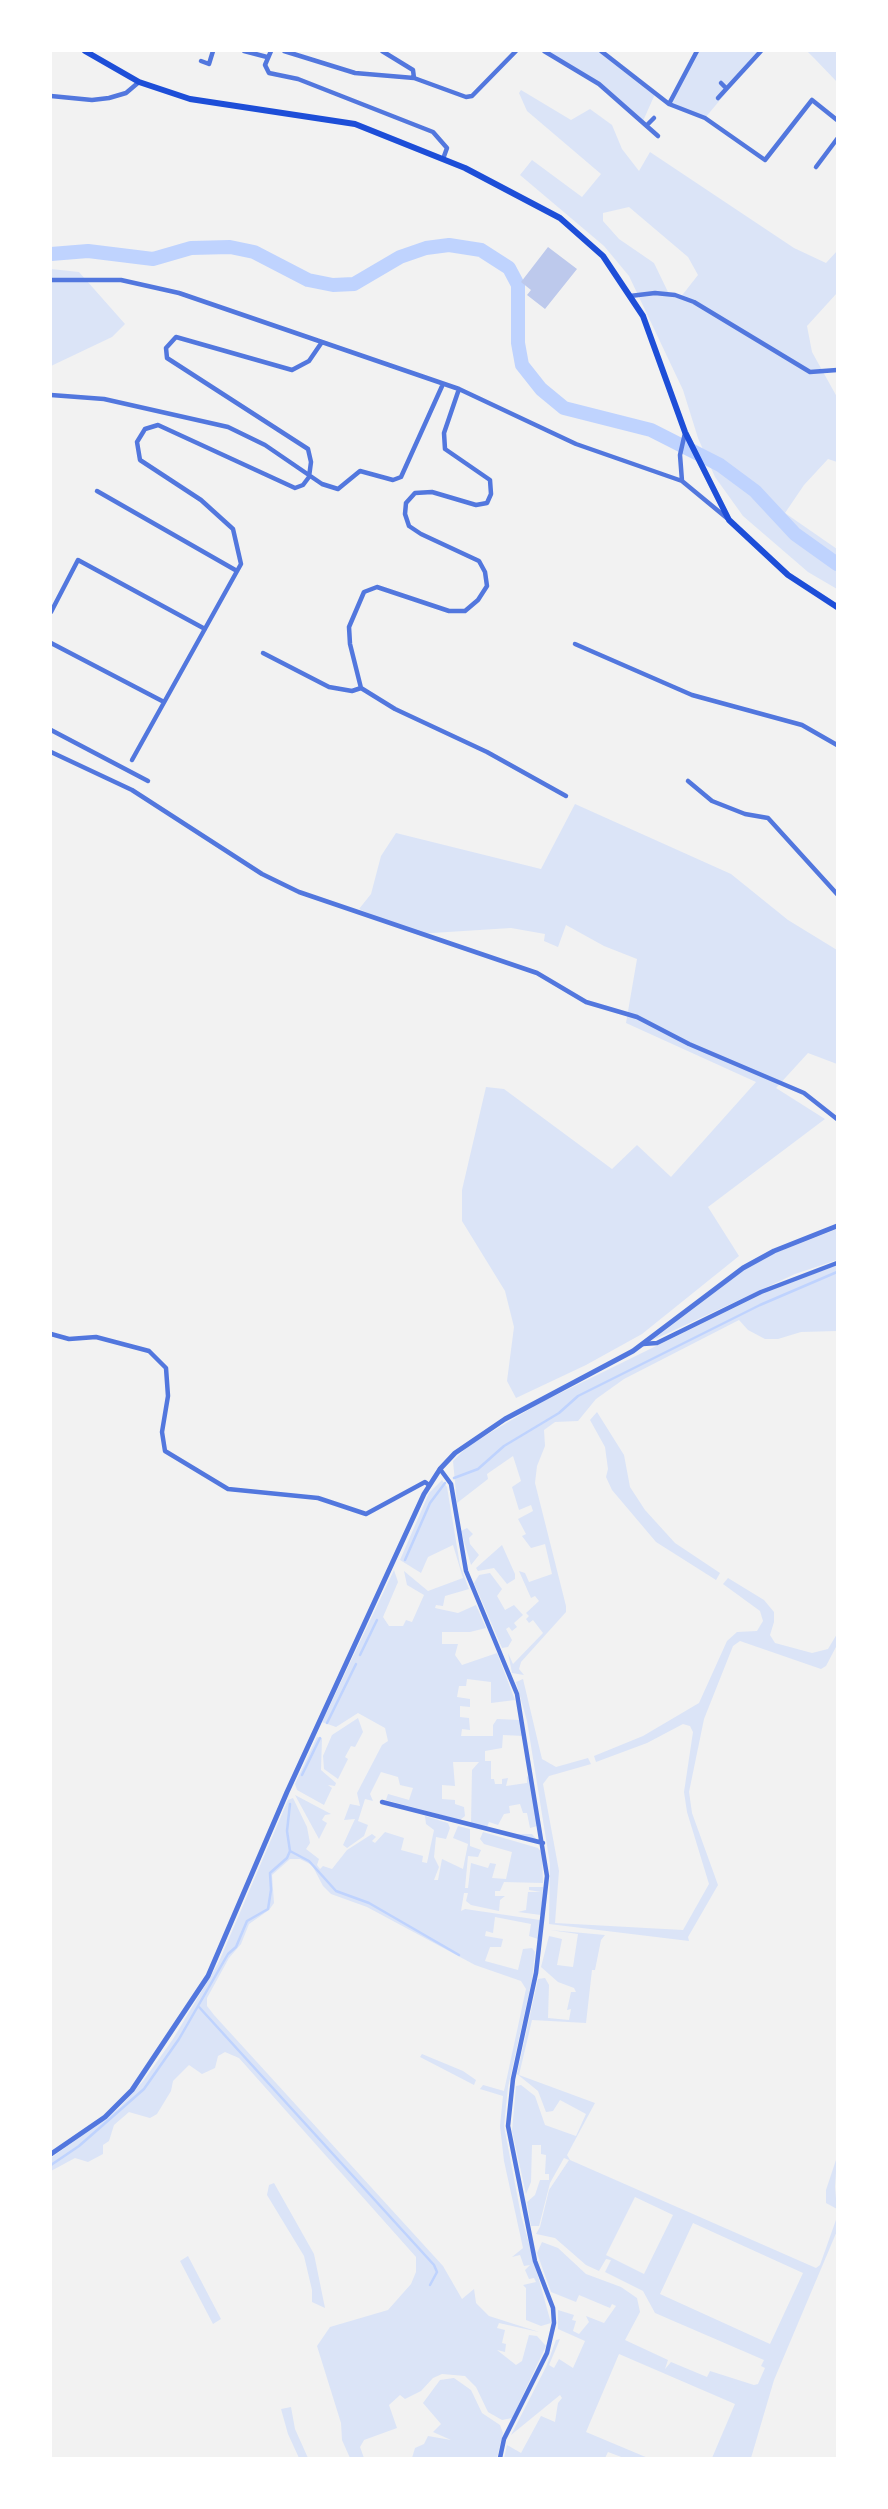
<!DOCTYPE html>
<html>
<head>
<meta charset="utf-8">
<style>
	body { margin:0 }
	#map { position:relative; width:888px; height:2509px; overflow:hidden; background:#f2f2f2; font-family:Overpass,sans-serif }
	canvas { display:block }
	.frame { position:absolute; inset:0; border:52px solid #fff; pointer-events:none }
</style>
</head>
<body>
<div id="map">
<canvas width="888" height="2509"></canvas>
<div class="frame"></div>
</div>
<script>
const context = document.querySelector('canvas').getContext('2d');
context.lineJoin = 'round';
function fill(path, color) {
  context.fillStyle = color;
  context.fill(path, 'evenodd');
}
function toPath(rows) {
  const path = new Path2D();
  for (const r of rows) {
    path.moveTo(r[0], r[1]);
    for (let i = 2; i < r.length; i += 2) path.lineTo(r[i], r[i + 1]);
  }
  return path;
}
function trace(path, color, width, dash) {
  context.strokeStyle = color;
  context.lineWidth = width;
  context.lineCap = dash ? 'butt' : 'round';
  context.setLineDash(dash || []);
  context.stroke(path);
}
fill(toPath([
	[547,51,601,51,655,94,643,121,618,99],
	[697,51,761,51,705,118,669,104],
	[807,51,837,51,837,82,814,58],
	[521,90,571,120,590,109,612,125,622,149,639,171,650,152,794,248,826,263,837,251,837,293,807,326,812,352,837,397,837,462,828,459,804,485,785,513,837,549,837,589,808,572,743,516,715,477,698,438,683,390,629,276,604,246,520,175,532,160,582,197,601,174,527,111,519,93],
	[629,207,688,257,698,275,680,298,668,292,654,263,619,239,603,221,603,213],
	[51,269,79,272,125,324,112,337,51,366],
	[575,804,731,874,788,920,837,950,837,1064,808,1053,776,1088,825,1119,708,1207,739,1256,642,1334,586,1365,516,1398,507,1381,514,1327,505,1291,462,1221,462,1190,486,1087,504,1089,612,1169,637,1145,671,1177,756,1082,626,1023,637,959,604,946,566,925,558,947,544,941,545,934,511,928,416,934,359,909,371,894,381,856,396,833,541,869],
	[837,1229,837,1260,795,1274,651,1341,744,1270,775,1253],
	[837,1265,837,1331,801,1332,778,1339,765,1339,748,1330,739,1320,624,1379,596,1399,578,1421,555,1422,544,1430,545,1446,537,1466,535,1483,566,1606,566,1612,521,1662,519,1669,524,1675,512,1673,508,1653,513,1664,543,1633,533,1620,529,1623,526,1619,529,1616,526,1613,539,1601,535,1596,531,1598,519,1571,525,1573,529,1582,552,1574,545,1544,531,1548,522,1536,526,1534,518,1519,533,1511,531,1505,519,1510,512,1487,521,1481,513,1456,487,1474,488,1479,457,1503,453,1461,468,1446,540,1403,762,1294],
	[597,1412,624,1455,630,1487,645,1510,675,1543,720,1573,716,1580,656,1542,612,1490,606,1477,608,1469,605,1447,590,1420],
	[442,1480,447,1487,460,1565,469,1589,445,1596,443,1606,436,1605,435,1608,458,1613,476,1605,486,1628,470,1632,442,1632,442,1644,458,1644,455,1655,462,1665,497,1653,515,1700,491,1703,491,1682,467,1679,466,1686,459,1686,457,1697,470,1699,470,1707,460,1706,460,1717,469,1718,470,1730,462,1729,461,1736,493,1736,493,1725,497,1719,520,1720,524,1736,503,1735,502,1748,485,1751,485,1761,491,1761,491,1779,494,1779,495,1784,502,1784,502,1779,508,1778,506,1786,527,1783,527,1776,530,1779,537,1826,530,1828,527,1813,523,1813,520,1804,509,1806,510,1813,504,1814,498,1825,489,1822,487,1827,511,1834,532,1834,537,1840,522,1838,471,1824,472,1770,479,1762,453,1762,455,1786,442,1785,442,1799,455,1800,455,1804,464,1807,465,1816,460,1820,386,1800,388,1794,409,1800,413,1788,400,1785,398,1777,381,1772,370,1794,373,1801,365,1799,358,1821,368,1825,364,1836,347,1848,343,1845,355,1819,344,1820,350,1804,360,1806,357,1793,382,1745,388,1741,385,1728,358,1713,336,1727,322,1722,394,1570,398,1582,383,1617,389,1626,403,1626,406,1620,412,1622,424,1595,407,1585,404,1571,428,1591,463,1578,453,1545,428,1557,421,1573,400,1560,429,1493],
	[467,1528,473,1534,469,1538,470,1544,479,1555,471,1565,461,1531],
	[502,1545,515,1574,515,1579,507,1584,494,1568,478,1571,476,1568],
	[490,1573,502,1589,497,1596,505,1610,514,1605,523,1615,514,1623,517,1627,512,1631,509,1627,506,1629,512,1640,508,1647,502,1648,474,1583,479,1575],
	[728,1578,764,1600,774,1612,774,1622,770,1635,775,1643,812,1653,828,1649,837,1634,837,1645,826,1666,821,1669,740,1641,733,1646,704,1719,689,1792,692,1813,718,1885,688,1937,689,1941,549,1924,550,1864,527,1721,516,1682,523,1679,542,1759,556,1767,588,1758,591,1764,549,1776,543,1784,559,1871,555,1923,683,1930,709,1884,687,1812,684,1792,693,1732,690,1726,683,1724,647,1743,596,1762,594,1756,643,1736,699,1703,727,1641,737,1632,757,1631,763,1621,760,1611,723,1584],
	[358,1718,363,1732,355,1747,351,1746,345,1757,348,1759,338,1779,324,1769,323,1756,332,1735],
	[317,1737,322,1738,321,1770,336,1783,335,1786,328,1785,332,1788,324,1805,297,1790,295,1784],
	[295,1795,331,1814,325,1815,322,1820,327,1823,319,1839],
	[293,1798,307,1827,310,1843,306,1849,319,1859,317,1865,320,1869,323,1866,332,1869,347,1850,372,1834,376,1837,372,1841,375,1843,385,1832,404,1838,401,1850,423,1856,422,1862,427,1863,434,1830,426,1824,425,1816,448,1823,450,1828,446,1839,436,1837,434,1857,439,1867,434,1880,438,1880,442,1859,463,1869,468,1844,453,1838,458,1826,470,1829,470,1846,481,1850,478,1857,468,1856,465,1888,468,1888,471,1863,488,1868,490,1863,496,1864,492,1878,506,1879,512,1852,484,1844,480,1839,483,1832,538,1848,542,1853,543,1883,504,1882,500,1891,495,1891,495,1896,505,1896,500,1900,499,1911,471,1905,466,1901,468,1893,464,1893,461,1911,465,1909,540,1920,538,1939,529,1936,531,1924,495,1917,493,1933,486,1931,485,1936,503,1939,501,1947,490,1947,485,1961,518,1970,523,1949,532,1948,535,1952,532,1980,508,2087,504,2126,521,2215,551,2323,541,2326,526,2320,526,2288,523,2285,536,2282,534,2278,529,2279,525,2270,530,2265,524,2266,520,2255,512,2257,523,2248,504,2161,500,2126,503,2096,480,2089,483,2085,504,2091,526,1989,521,1981,475,1965,367,1907,331,1894,323,1886,312,1865,300,1859,290,1859,272,1875,274,1903,269,1910,249,1924,241,1944,229,1958,207,1998,207,2006,214,2015,443,2266,462,2299,474,2289,476,2303,489,2316,539,2332,499,2323,497,2328,505,2330,502,2343,506,2344,505,2352,497,2350,516,2365,522,2361,529,2335,537,2336,546,2346,512,2418,502,2420,488,2412,476,2387,465,2376,442,2374,433,2378,421,2391,405,2399,400,2395,389,2405,397,2428,364,2440,360,2447,364,2458,350,2458,342,2440,341,2423,317,2346,330,2327,388,2310,411,2284,416,2272,416,2257,239,2058,225,2052,218,2056,215,2068,202,2074,189,2065,173,2081,171,2091,157,2114,150,2118,129,2112,114,2125,109,2141,103,2145,103,2154,88,2162,75,2158,51,2171,51,2158,119,2108,144,2080,173,2039,218,1964,288,1800],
	[529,1887,543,1887,541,1915,518,1912,526,1910,528,1892,541,1892,529,1890],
	[550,1930,605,1935,601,1940,595,1970,592,1970,586,2023,532,2020,519,2075,595,2103,567,2155,570,2160,816,2268,820,2265,837,2217,837,2231,774,2380,751,2458,712,2458,735,2404,619,2354,586,2432,648,2458,624,2458,608,2452,605,2458,504,2458,507,2445,521,2453,541,2416,555,2422,558,2403,562,2398,560,2395,511,2435,546,2367,556,2340,560,2339,549,2365,554,2368,559,2359,573,2368,585,2341,558,2329,558,2310,574,2315,572,2320,576,2321,573,2331,579,2334,589,2322,586,2316,604,2323,616,2306,612,2304,610,2308,579,2295,576,2302,551,2292,537,2253,542,2242,558,2248,586,2274,621,2287,637,2298,640,2312,625,2340,668,2360,665,2369,671,2362,707,2377,710,2371,754,2385,758,2384,765,2368,761,2366,764,2360,655,2313,643,2291,605,2272,611,2260,606,2259,599,2271,586,2265,555,2238,536,2234,540,2227,549,2190,569,2160,564,2158,550,2183,539,2226,531,2226,527,2202,535,2195,540,2180,549,2180,549,2174,545,2174,546,2155,541,2154,541,2145,532,2145,531,2182,526,2194,512,2131,516,2086,521,2085,535,2096,545,2125,576,2136,586,2114,560,2100,553,2111,546,2112,538,2091,517,2074,538,1979,545,1978,549,1985,548,2018,569,2020,571,2009,567,2010,571,1992,576,1992,574,1988,558,1982,541,1967,549,1936,562,1939,557,1965,573,1967,578,1934],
	[635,2197,673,2215,644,2274,606,2255],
	[693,2223,803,2273,770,2344,660,2294],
	[422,2054,463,2071,476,2080,474,2085,420,2057],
	[837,2157,835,2187,837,2209,826,2203,826,2190],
	[274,2183,314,2254,325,2308,312,2302,312,2290,304,2256,267,2195,269,2185],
	[188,2256,221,2319,213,2324,180,2261],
	[454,2378,471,2390,482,2413,500,2425,503,2433,497,2458,412,2458,415,2448,424,2444,428,2436,451,2440,433,2432,441,2424,423,2403,440,2380],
	[291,2407,295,2429,308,2458,299,2458,288,2434,281,2409]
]), '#dbe4f7');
trace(toPath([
	[454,1478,478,1469,504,1446,559,1413,578,1396,760,1305,837,1272],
	[405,1560,430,1503,445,1483],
	[360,1655,377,1620],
	[327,1723,356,1664],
	[302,1775,320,1738],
	[290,1851,309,1861,336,1891,369,1903,459,1955],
	[199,2007,434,2265,437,2272,430,2285],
	[51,2165,79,2146,144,2089,179,2039,228,1954,236,1947,247,1921,268,1909,271,1890,270,1873,287,1858,290,1851,287,1831,290,1804]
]), '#bfd3fe', 2.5);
trace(toPath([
	[51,254,88,251,153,259,191,248,230,247,254,252,308,280,333,285,354,284,400,257,426,248,449,245,481,250,509,268,518,285,518,343,522,365,541,389,564,408,651,430,720,465,755,491,795,534,837,564]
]), '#bfd3fe', 14);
fill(toPath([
	[548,247,577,269,545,309,527,295,531,290,521,282]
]), '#bdc9ec');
trace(toPath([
	[244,51,267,57],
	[271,51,265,65,269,73,298,79,433,132,447,148,443,159],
	[284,51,355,73,414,78,466,97,472,96,516,51],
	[382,51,413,70,414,78],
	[544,51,599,84,658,136],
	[601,51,669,104,705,118,765,160,812,100,837,120],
	[201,61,209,64,213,51],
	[721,83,726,88],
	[51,96,92,100,109,98,126,93,139,82],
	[718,98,761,51],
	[669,104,697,51],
	[647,125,654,118],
	[816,167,837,139],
	[51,280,121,280,179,293,459,389,576,444,682,481,728,519],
	[630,296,655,293,675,295,694,302,810,372,837,370],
	[51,395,104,399,228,427,265,445,322,484,338,489,360,471,393,480,401,477,443,384],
	[682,481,680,455,685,433],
	[97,491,237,571],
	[51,612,78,560,205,629],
	[51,643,164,702],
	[575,644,692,695,802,725,837,745],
	[263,653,329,687,352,691,361,688,395,709,487,752,566,796],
	[361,688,350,644,349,627,364,592,377,587,449,611,465,611,478,600,487,586,485,572,479,561,421,534,409,526,405,514,406,503,415,493,432,492,476,505,487,503,491,494,490,480,445,449,444,433,459,389],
	[51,730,148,781],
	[51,752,132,790,262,874,299,892,537,973,586,1002,637,1017,689,1044,804,1093,837,1119],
	[132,760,241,564,233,529,201,500,140,460,137,442,145,429,158,425,295,488,303,485,309,477,311,462,308,449,167,358,166,348,176,337,292,370,309,361,322,342],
	[688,781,712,801,745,814,768,818,837,894],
	[51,1334,69,1339,96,1337,149,1351,166,1368,168,1396,162,1432,165,1451,228,1489,318,1498,366,1514,425,1482,429,1485],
	[643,1344,657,1343,761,1292,837,1263],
	[440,1469,451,1484,466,1571,517,1694,547,1876,536,1973,513,2079,508,2126,535,2261,553,2308,554,2323,547,2353,504,2439,500,2458],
	[382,1802,543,1843]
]), '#5277de', 4.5);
trace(toPath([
	[51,2154,105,2117,132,2090,208,1976,287,1792,424,1494,440,1469,455,1453,505,1419,633,1351,743,1268,774,1251,837,1226]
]), '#5277de', 5);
trace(toPath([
	[85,51,139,82,190,99,355,124,465,168,560,218,603,256,643,316,685,432,729,520,788,575,837,607]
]), '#1d4ed8', 6);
</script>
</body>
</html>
